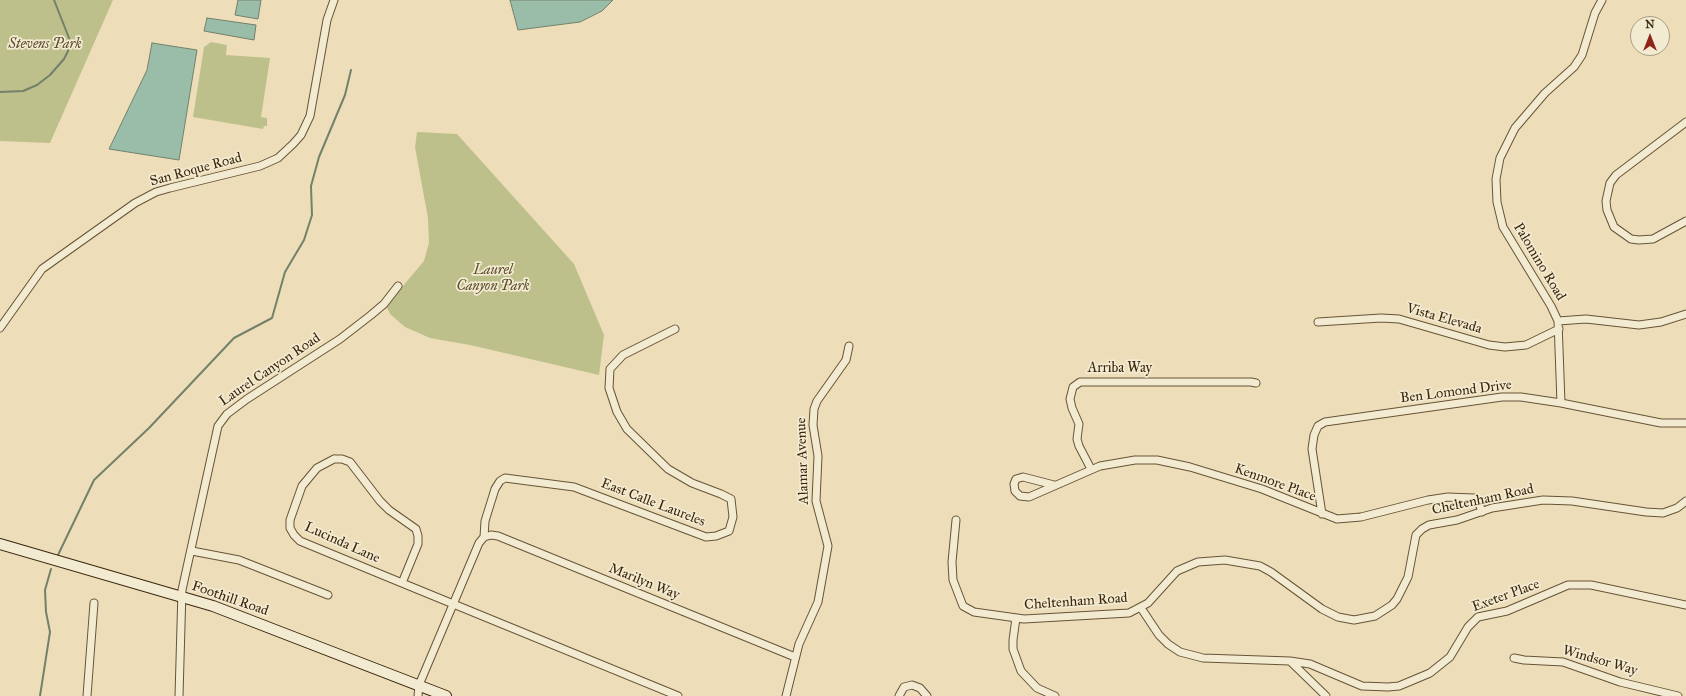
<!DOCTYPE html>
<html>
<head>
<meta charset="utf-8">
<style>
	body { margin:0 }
	#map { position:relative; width:1686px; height:696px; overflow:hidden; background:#eddeb9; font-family:"IM FELL Great Primer",serif }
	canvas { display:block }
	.north { position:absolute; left:1630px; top:16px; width:40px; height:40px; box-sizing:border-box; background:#f3ead2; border:1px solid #a99c82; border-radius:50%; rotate:0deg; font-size:11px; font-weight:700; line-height:16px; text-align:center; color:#39260b }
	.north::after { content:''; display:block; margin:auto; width:14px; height:18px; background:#8f2418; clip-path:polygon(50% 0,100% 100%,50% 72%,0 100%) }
</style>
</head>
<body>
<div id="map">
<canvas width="1686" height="696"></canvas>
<div class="north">N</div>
</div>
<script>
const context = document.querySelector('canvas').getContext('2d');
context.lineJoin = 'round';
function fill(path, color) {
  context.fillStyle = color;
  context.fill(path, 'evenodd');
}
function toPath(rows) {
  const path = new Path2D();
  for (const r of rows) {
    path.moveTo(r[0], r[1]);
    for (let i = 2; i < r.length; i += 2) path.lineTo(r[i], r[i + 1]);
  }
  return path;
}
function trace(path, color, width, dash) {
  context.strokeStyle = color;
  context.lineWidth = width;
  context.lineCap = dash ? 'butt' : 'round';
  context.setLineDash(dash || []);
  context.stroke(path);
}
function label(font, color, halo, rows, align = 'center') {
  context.font = font + ' "IM FELL Great Primer",serif';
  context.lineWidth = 3.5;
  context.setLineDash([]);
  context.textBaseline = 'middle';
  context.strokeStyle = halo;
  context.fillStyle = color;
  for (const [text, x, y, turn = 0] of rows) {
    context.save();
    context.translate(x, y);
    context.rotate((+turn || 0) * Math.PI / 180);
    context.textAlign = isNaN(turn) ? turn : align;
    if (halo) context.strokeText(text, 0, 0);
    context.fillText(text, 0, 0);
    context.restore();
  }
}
fill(toPath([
	[0,0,113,0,50,143,0,141],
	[211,42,227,45,226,55,270,58,261,117,267,118,267,126,264,126,263,129,193,117,204,47],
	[417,132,457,134,574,264,604,335,599,375,470,345,430,338,405,327,390,314,386,306,424,261,429,243,428,218,415,147]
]), '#bec08b');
const water = toPath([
	[238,0,261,0,258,19,235,15,238,0],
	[510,0,613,0,602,11,580,22,518,30,510,0],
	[207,18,256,25,254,40,204,31,207,18],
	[152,43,197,50,179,160,109,149,147,70,152,43]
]);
fill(water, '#9abda9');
trace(water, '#73816a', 1);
trace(toPath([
	[0,92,23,91,37,85,50,75,64,59,68,51,69,38,54,0],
	[58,555,94,480,149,428,234,338,272,318,285,272,304,240,312,215,311,186,319,157,345,95,351,70],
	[40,696,50,632,46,612,45,590,51,569]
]), '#73816a', 2);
const minor = toPath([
	[1686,122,1616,175,1610,183,1606,201,1607,210,1614,227,1631,239,1639,240,1653,239,1686,221],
	[1558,321,1586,319,1639,325,1661,322,1686,314],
	[1318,322,1381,318,1399,319,1489,345,1505,347,1526,345,1559,329],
	[0,328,42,269,135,203,156,192,170,188,260,166,278,158,293,144,301,135,310,116,327,20,334,0],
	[1561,403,1558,321,1551,306,1503,227,1497,202,1496,179,1500,158,1515,128,1545,93,1574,67,1582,55,1595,13,1602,0],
	[334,459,342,459,350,462,380,501,389,510,416,529,418,536,418,544,402,583,300,541,294,535,290,528,290,520,302,486,317,468,334,459],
	[1091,469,1079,446,1077,439,1079,424,1072,408,1070,399,1073,387,1080,382,1251,382,1256,383],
	[1054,485,1023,477,1016,479,1014,484,1015,491,1020,496,1029,497,1100,466,1135,460,1157,460,1190,467,1262,489,1337,519,1361,517,1428,500,1448,497,1474,498,1479,503,1482,512],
	[1322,514,1312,449,1314,435,1318,426,1325,422,1502,397,1521,397,1561,403,1661,423,1686,423],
	[956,520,952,562,953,580,963,606,974,612,1024,619,1129,613,1148,603,1177,571,1198,562,1225,560,1260,566,1271,572,1322,609,1338,617,1354,620,1375,616,1392,605,1397,599,1408,577,1416,535,1422,529,1429,525,1457,520,1492,508,1543,500,1572,501,1646,512,1663,513,1677,508,1686,501],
	[484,537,491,535,498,536,795,657],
	[192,551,239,560,328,595],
	[402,583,678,696],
	[1141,608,1159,635,1168,644,1180,652,1203,658,1290,661,1326,696],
	[1016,618,1013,640,1013,649,1021,671,1037,688,1055,696],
	[1514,658,1524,660,1563,662,1620,682,1678,696],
	[1290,661,1310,664,1362,686,1388,687,1399,686,1430,673,1450,657,1468,627,1478,617,1507,611,1568,585,1591,585,1686,605],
	[87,696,94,603],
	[179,696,182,590,218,426,227,414,247,399,340,339,371,315,384,304,398,286],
	[418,696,419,685,479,543,484,537,485,521,495,489,500,481,505,478,574,487,706,537,716,536,729,531,733,517,731,499,721,494,692,483,668,469,627,429,617,412,609,388,610,369,623,355,675,329],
	[786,696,799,644,818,602,828,546,816,501,818,456,813,425,814,409,817,401,846,360,849,346],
	[899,696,904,687,912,685,920,688,927,696]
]);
const secondary = toPath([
	[0,544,213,606,446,696]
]);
trace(minor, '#665436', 9);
trace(secondary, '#39260b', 12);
trace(minor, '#f3ead2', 7);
trace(secondary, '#f3ead2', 10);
label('italic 14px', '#5a4c2b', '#f3ead2', [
	["Stevens Park",45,45],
	["Laurel",493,271],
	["Canyon Park",493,287]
]);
label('14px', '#39260b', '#f3ead2', [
	["San Roque Road",196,170,-15],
	["Palomino Road",1539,262,59],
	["Vista Elevada",1444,319,16],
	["Arriba Way",1120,369],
	["Laurel Canyon Road",270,370,-34],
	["Ben Lomond Drive",1456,392,-7],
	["Alamar Avenue",803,461,-92],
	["Kenmore Place",1275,483,20],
	["Cheltenham Road",1483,500,-12],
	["East Calle Laureles",653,503,21],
	["Lucinda Lane",342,543,24],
	["Marilyn Way",644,582,22],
	["Exeter Place",1506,596,-20],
	["Foothill Road",230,599,19],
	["Cheltenham Road",1076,602,-4],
	["Windsor Way",1600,661,16]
]);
</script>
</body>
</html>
